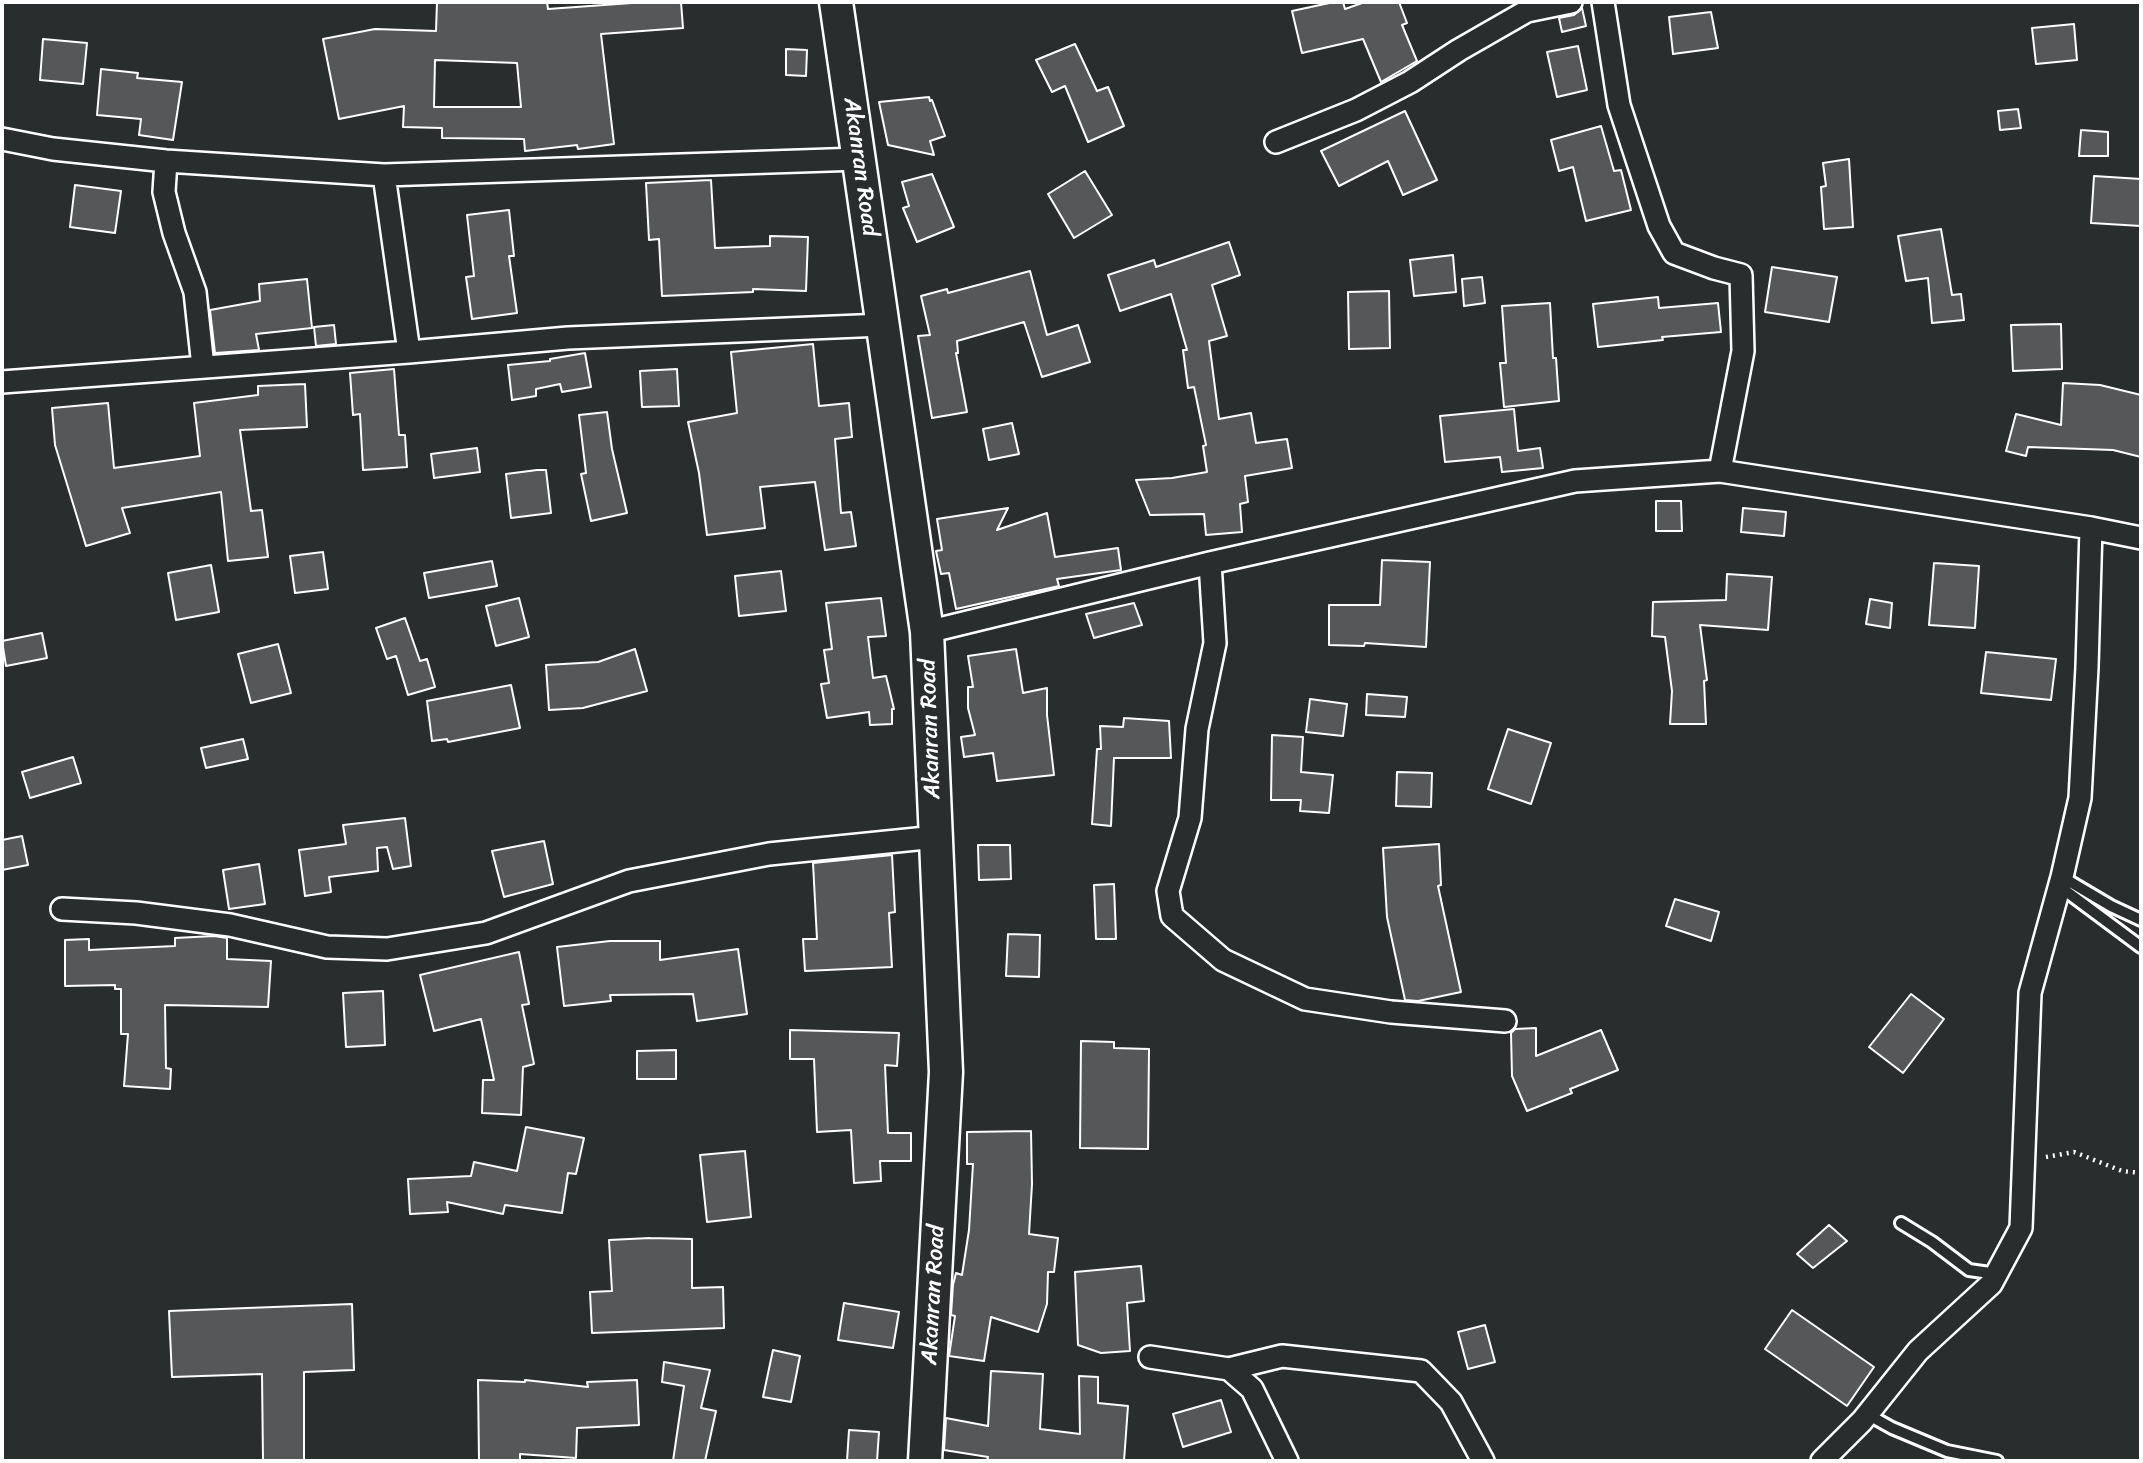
<!DOCTYPE html>
<html>
<head>
<meta charset="utf-8">
<style>
	body { margin:0 }
	#map { position:relative; width:2143px; height:1463px; overflow:hidden; background:#2a2d2e; font-family:Sriracha,sans-serif }
	canvas { display:block }
	.frame { position:absolute; inset:0; border:4px solid #fff; pointer-events:none }
</style>
</head>
<body>
<div id="map">
<canvas width="2143" height="1463"></canvas>
<div class="frame"></div>
</div>
<script>
const context = document.querySelector('canvas').getContext('2d');
context.lineJoin = 'round';
function fill(path, color) {
  context.fillStyle = color;
  context.fill(path, 'evenodd');
}
function toPath(rows) {
  const path = new Path2D();
  for (const r of rows) {
    path.moveTo(r[0], r[1]);
    for (let i = 2; i < r.length; i += 2) path.lineTo(r[i], r[i + 1]);
  }
  return path;
}
function trace(path, color, width, dash) {
  context.strokeStyle = color;
  context.lineWidth = width;
  context.lineCap = dash ? 'butt' : 'round';
  context.setLineDash(dash || []);
  context.stroke(path);
}
function label(font, color, halo, rows, align = 'center') {
  context.font = font + ' Sriracha,sans-serif';
  context.lineWidth = 7;
  context.setLineDash([]);
  context.textBaseline = 'middle';
  context.strokeStyle = halo;
  context.fillStyle = color;
  for (const [text, x, y, turn = 0] of rows) {
    context.save();
    context.translate(x, y);
    context.rotate((+turn || 0) * Math.PI / 180);
    context.textAlign = isNaN(turn) ? turn : align;
    if (halo) context.strokeText(text, 0, 0);
    context.fillText(text, 0, 0);
    context.restore();
  }
}
const building = toPath([
	[437,2,547,2,548,9,646,2,681,2,683,28,601,34,614,144,578,149,577,145,525,151,524,139,442,138,442,128,403,127,404,106,339,119,323,39,375,29,436,31,437,2],
	[435,60,517,63,521,107,434,107,435,60],
	[1334,2,1343,2,1345,9,1365,2,1399,2,1407,23,1402,25,1417,61,1381,82,1363,39,1302,53,1292,11,1334,2],
	[1582,8,1586,26,1562,32,1559,18,1574,15,1582,8],
	[1711,12,1718,48,1673,54,1669,17,1711,12],
	[2074,24,2077,60,2036,64,2032,28,2074,24],
	[43,39,87,43,83,84,40,80,43,39],
	[1075,44,1097,91,1108,87,1124,126,1088,142,1065,86,1052,92,1036,60,1075,44],
	[1578,46,1587,90,1557,97,1547,52,1578,46],
	[786,49,807,50,806,76,786,75,786,49],
	[101,69,138,73,137,78,182,82,173,140,139,135,141,119,97,115,101,69],
	[929,97,930,101,932,100,945,136,930,141,934,155,888,145,879,102,929,97],
	[2018,109,2021,128,2000,130,1998,111,2018,109],
	[1405,111,1437,180,1403,195,1388,161,1339,186,1321,151,1405,111],
	[1601,126,1614,171,1621,170,1631,210,1586,221,1573,167,1559,171,1551,140,1601,126],
	[2081,130,2108,132,2108,156,2079,156,2081,130],
	[1849,159,1853,227,1824,229,1821,187,1826,186,1823,163,1849,159],
	[1085,171,1112,215,1074,238,1048,194,1085,171],
	[932,174,954,227,917,242,903,208,909,206,902,182,932,174],
	[2094,176,2141,179,2141,226,2091,223,2094,176],
	[711,180,715,248,770,246,770,236,808,237,806,291,753,289,753,292,662,296,659,239,649,240,646,183,711,180],
	[75,185,121,191,115,233,70,227,75,185],
	[509,210,514,256,509,256,517,313,472,319,466,277,474,276,467,215,509,210],
	[1941,229,1952,295,1961,294,1964,320,1932,323,1928,278,1906,281,1898,236,1941,229],
	[1229,242,1240,275,1212,285,1227,336,1209,341,1219,419,1251,413,1256,443,1287,439,1292,468,1245,476,1248,502,1240,504,1242,532,1206,535,1204,514,1150,515,1136,480,1172,478,1207,472,1203,446,1206,445,1194,387,1188,388,1183,350,1187,350,1171,294,1120,311,1108,275,1154,260,1156,267,1229,242],
	[1453,255,1456,292,1414,296,1410,260,1453,255],
	[1772,267,1837,277,1829,322,1765,312,1772,267],
	[1030,271,1047,335,1078,325,1090,362,1042,377,1024,322,957,341,958,353,956,353,967,412,932,418,918,336,930,335,921,296,947,289,948,293,1030,271],
	[1482,277,1485,303,1464,306,1462,279,1482,277],
	[307,279,312,328,256,334,259,350,215,353,210,310,260,301,259,284,307,279],
	[1389,291,1390,348,1349,349,1348,292,1389,291],
	[1658,297,1659,308,1718,303,1721,332,1662,337,1663,340,1598,347,1593,304,1658,297],
	[1550,303,1553,358,1556,358,1559,401,1504,407,1500,363,1506,363,1502,306,1550,303],
	[2061,324,2062,369,2013,371,2011,325,2061,324],
	[334,325,336,344,316,346,314,327,334,325],
	[813,344,819,406,849,403,852,437,835,439,841,513,851,512,856,546,825,550,815,482,760,487,765,528,707,535,699,473,688,422,737,413,731,352,813,344],
	[585,353,591,387,562,392,560,384,536,389,536,396,512,400,508,365,550,361,550,359,585,353],
	[394,369,399,435,405,435,407,467,363,470,360,414,353,415,350,373,394,369],
	[677,369,679,406,642,407,640,371,677,369],
	[2063,383,2100,385,2141,395,2141,457,2113,450,2028,447,2026,456,2006,451,2016,414,2061,425,2063,383],
	[305,384,307,427,240,430,251,511,262,510,268,557,228,561,221,492,122,508,130,533,86,546,55,445,52,408,108,403,114,468,200,456,194,403,258,395,258,386,305,384],
	[1514,409,1518,451,1540,448,1543,468,1502,472,1500,457,1445,462,1440,416,1514,409],
	[607,412,612,449,627,513,591,521,581,474,586,473,579,415,607,412],
	[1012,423,1019,454,989,460,983,429,1012,423],
	[477,448,480,472,434,478,431,454,477,448],
	[537,470,546,470,551,513,511,518,506,474,537,470],
	[1656,501,1681,501,1682,531,1656,531,1656,501],
	[1008,508,997,530,1047,513,1055,557,1118,548,1121,570,1057,579,1059,586,956,609,949,573,941,574,936,551,942,550,937,519,1008,508],
	[1743,508,1786,512,1784,536,1741,532,1743,508],
	[323,552,328,589,295,593,290,556,323,552],
	[1382,560,1430,562,1426,647,1365,643,1364,646,1329,645,1329,605,1380,605,1382,560],
	[492,561,497,586,429,598,424,573,492,561],
	[1934,563,1979,566,1975,628,1929,625,1934,563],
	[211,565,219,612,176,620,168,573,211,565],
	[781,571,786,611,739,616,735,576,781,571],
	[1727,574,1772,577,1768,630,1700,625,1707,680,1704,681,1706,724,1670,724,1672,691,1665,637,1652,636,1653,602,1726,600,1727,574],
	[519,598,529,637,496,646,486,606,519,598],
	[881,598,886,636,868,637,873,678,886,676,894,709,892,709,892,724,870,725,869,712,827,718,821,684,829,683,824,650,832,649,826,603,881,598],
	[1870,599,1892,603,1890,628,1866,624,1870,599],
	[1134,603,1142,625,1094,638,1086,614,1134,603],
	[405,618,420,661,427,659,435,687,408,695,396,656,387,659,376,628,405,618],
	[42,633,47,658,6,666,2,641,42,633],
	[278,644,291,693,251,703,238,654,278,644],
	[635,649,647,691,583,708,549,710,546,665,598,662,635,649],
	[1016,649,1023,693,1047,688,1047,715,1054,775,997,781,993,753,964,757,961,737,975,735,968,708,968,687,973,687,968,656,1016,649],
	[1986,652,2056,659,2051,700,1981,693,1986,652],
	[511,685,520,728,448,742,447,739,432,741,427,701,511,685],
	[1367,694,1407,697,1405,717,1366,715,1367,694],
	[1310,699,1347,704,1343,736,1306,732,1310,699],
	[1124,718,1169,721,1171,758,1114,758,1111,826,1092,824,1097,749,1101,749,1100,726,1123,727,1124,718],
	[1508,729,1551,743,1531,804,1488,789,1508,729],
	[1272,735,1303,737,1301,772,1333,775,1329,813,1300,811,1301,800,1271,800,1272,735],
	[243,739,248,759,206,768,201,748,243,739],
	[73,757,81,783,30,798,22,772,73,757],
	[1397,772,1432,773,1431,807,1396,806,1397,772],
	[405,818,411,866,393,869,387,847,377,848,378,871,329,877,331,892,305,896,299,850,346,844,343,825,405,818],
	[22,836,28,865,2,870,2,840,22,836],
	[544,841,553,884,504,897,492,851,544,841],
	[1439,844,1441,885,1438,886,1461,992,1418,1001,1405,1000,1387,917,1383,848,1439,844],
	[978,845,1010,845,1011,879,979,880,978,845],
	[892,855,895,912,889,913,892,967,805,971,803,939,817,939,813,863,892,855],
	[259,864,265,904,229,909,223,870,259,864],
	[1114,884,1116,939,1096,939,1094,885,1114,884],
	[1675,899,1719,912,1711,941,1666,926,1675,899],
	[1008,934,1040,935,1039,977,1006,976,1008,934],
	[214,936,227,938,227,959,271,961,268,1007,165,1005,166,1068,171,1069,170,1089,124,1086,128,1034,121,1034,121,989,115,989,115,985,65,986,65,940,89,939,89,950,175,946,175,938,214,936],
	[610,941,660,941,660,960,738,949,747,1014,697,1021,693,994,610,995,611,1001,564,1006,557,947,610,941],
	[519,952,529,1004,522,1005,534,1064,523,1067,521,1115,482,1113,483,1080,494,1080,481,1019,434,1031,420,975,519,952],
	[383,991,385,1045,346,1047,343,993,383,991],
	[1911,994,1944,1019,1903,1073,1869,1047,1911,994],
	[1536,1028,1536,1056,1601,1030,1618,1070,1570,1089,1572,1093,1527,1111,1512,1076,1511,1033,1515,1029,1536,1028],
	[790,1030,899,1033,897,1066,885,1065,888,1133,911,1133,911,1161,880,1161,881,1181,854,1183,851,1130,817,1132,814,1059,790,1059,790,1030],
	[1081,1041,1114,1042,1114,1048,1149,1049,1148,1149,1080,1148,1081,1041],
	[676,1050,676,1079,637,1079,637,1051,676,1050],
	[526,1127,584,1138,576,1174,568,1173,562,1213,505,1205,503,1214,447,1202,448,1212,410,1214,408,1179,471,1176,474,1162,517,1171,526,1127],
	[1031,1131,1032,1184,1029,1234,1058,1238,1054,1272,1048,1272,1047,1304,1038,1332,991,1317,984,1361,949,1356,955,1316,951,1315,953,1285,956,1273,962,1275,969,1230,973,1164,967,1164,967,1132,1031,1131],
	[745,1151,751,1217,707,1222,700,1155,745,1151],
	[1829,1225,1847,1241,1813,1268,1797,1254,1829,1225],
	[650,1238,692,1239,692,1288,723,1287,724,1328,592,1333,590,1292,612,1291,609,1240,650,1238],
	[1141,1266,1144,1301,1127,1303,1130,1351,1101,1353,1078,1345,1075,1272,1141,1266],
	[844,1303,899,1312,893,1348,838,1340,844,1303],
	[352,1304,354,1370,304,1372,304,1461,263,1461,262,1374,172,1377,169,1311,352,1304],
	[1792,1310,1874,1367,1847,1406,1765,1349,1792,1310],
	[1485,1325,1495,1362,1468,1369,1458,1332,1485,1325],
	[773,1350,800,1356,791,1402,763,1397,773,1350],
	[664,1362,710,1370,701,1408,716,1411,705,1461,673,1461,684,1386,662,1382,664,1362],
	[991,1371,1043,1374,1040,1429,1080,1434,1079,1376,1098,1377,1098,1403,1128,1406,1124,1461,987,1461,988,1457,944,1450,946,1418,988,1426,991,1371],
	[478,1380,525,1382,525,1380,588,1387,587,1382,637,1380,639,1425,577,1428,576,1458,520,1454,520,1461,479,1461,478,1380],
	[1221,1400,1231,1432,1183,1447,1173,1414,1221,1400],
	[849,1430,879,1432,877,1461,847,1461,849,1430]
]);
fill(building, '#555758');
trace(building, '#fff', 2);
const lane = toPath([
	[2062,877,2111,906,2141,920],
	[2059,886,2141,947],
	[1901,1223,1932,1242,1969,1270,1997,1274],
	[1867,1414,1892,1428,1947,1451,1997,1461]
]);
const street = toPath([
	[1603,2,1619,105,1659,226,1674,253,1714,268,1741,275,1743,351,1720,471],
	[2,139,53,149,166,161,384,175,859,159],
	[1276,142,1356,110,1410,82,1459,50,1527,11,1571,2],
	[166,161,164,192,174,233,195,292,203,367],
	[384,175,409,352],
	[2,382,409,352,568,338,883,325],
	[1210,563,1215,643,1197,729,1190,818,1168,891,1172,916,1223,960,1305,999,1391,1012,1505,1021],
	[927,632,1210,563,1575,481,1720,471,2091,528,2141,538],
	[62,909,136,913,230,925,327,947,387,949,486,933,629,881,769,854,936,837],
	[1150,1357,1229,1369,1282,1356,1421,1371,1451,1402,1483,1461],
	[1229,1369,1252,1389,1287,1461],
	[1822,1461,1862,1421,1918,1351,1991,1284,2021,1228,2030,993,2062,877,2080,798,2087,667,2091,528]
]);
const secondary = toPath([
	[836,2,927,632,946,1072,925,1461]
]);
trace(lane, '#fff', 16);
trace(street, '#fff', 26);
trace(secondary, '#fff', 37);
trace(toPath([
	[2046,1157,2074,1152,2122,1171,2141,1173]
]), '#fff', 4.5, [2, 5]);
trace(lane, '#2a2d2e', 10);
trace(street, '#2a2d2e', 21);
trace(secondary, '#2a2d2e', 32);
label('23px', '#fff', '#2a2d2e', [
	["Akanran Road",860,167,82],
	["Akanran Road",931,729,-92],
	["Akanran Road",934,1295,-87]
]);
</script>
</body>
</html>
